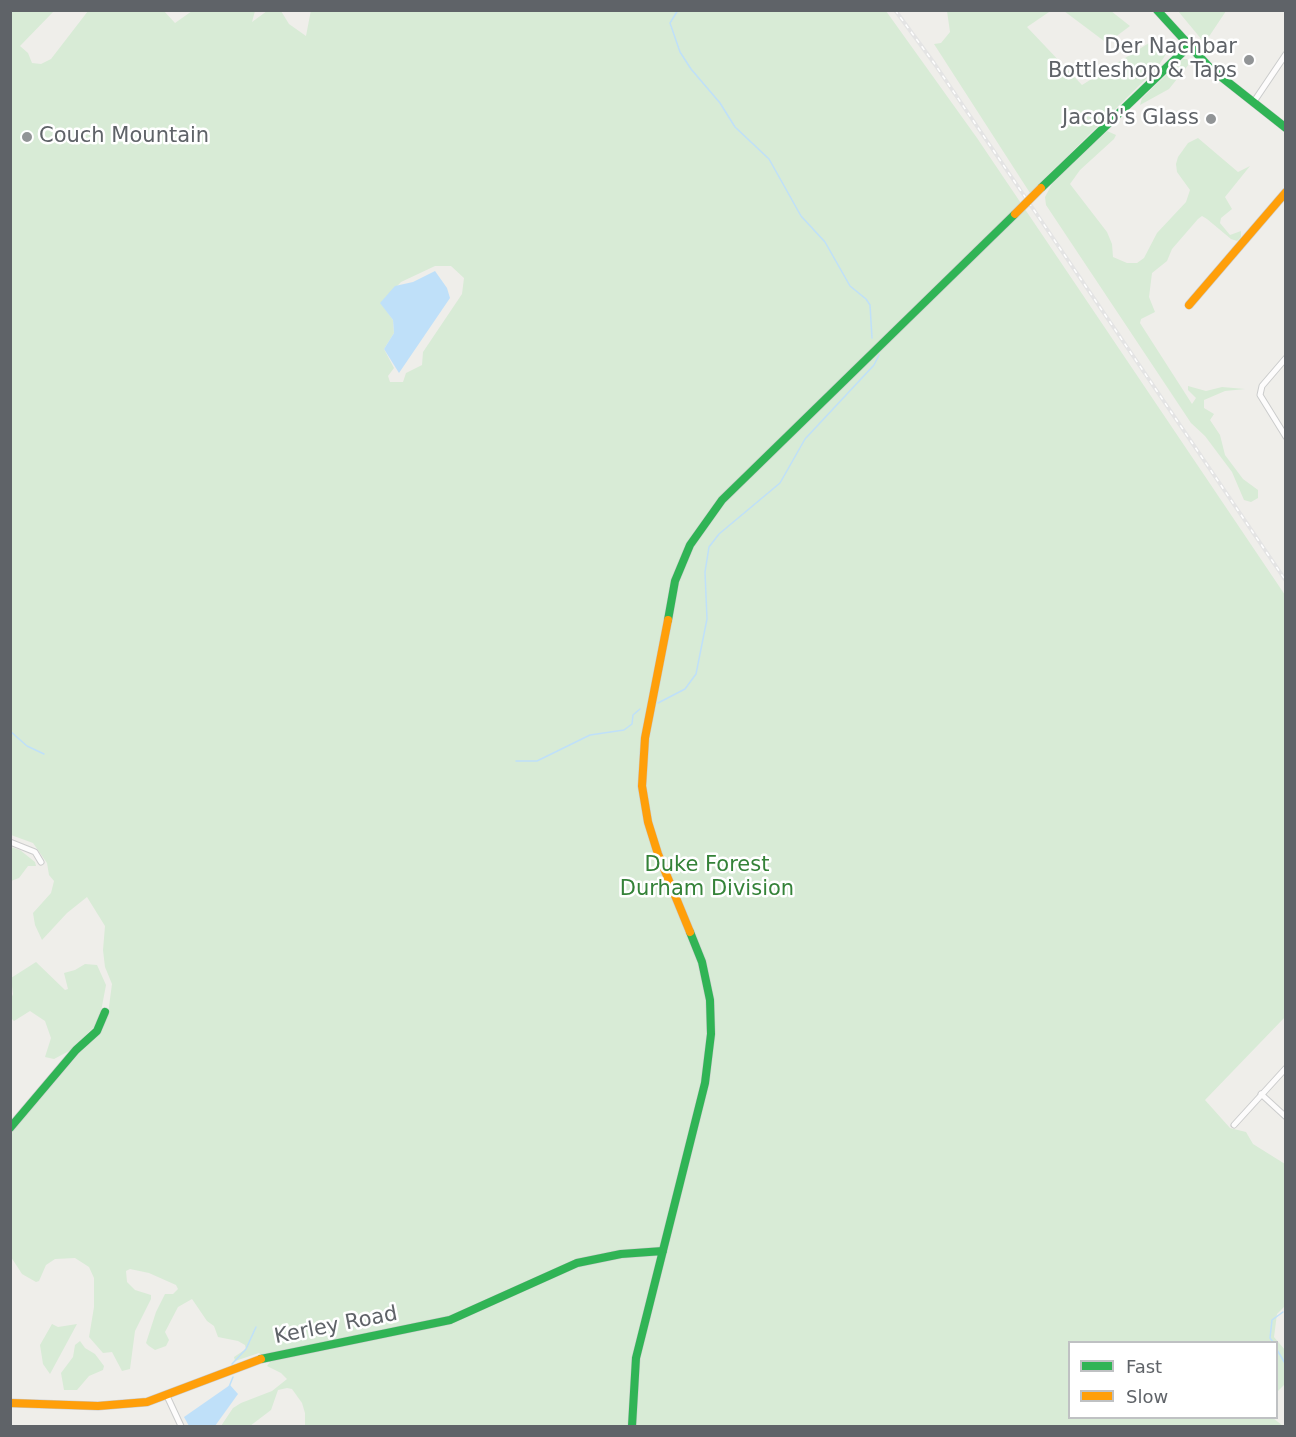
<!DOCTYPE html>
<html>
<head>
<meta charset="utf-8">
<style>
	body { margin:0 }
	#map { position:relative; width:1296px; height:1437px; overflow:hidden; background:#efeeea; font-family:"DejaVu Sans",sans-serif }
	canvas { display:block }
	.frame { position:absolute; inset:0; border:12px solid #5f6368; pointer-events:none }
	.legend { position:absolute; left:1068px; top:1341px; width:210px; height:78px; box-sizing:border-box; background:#fff; border:2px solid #bfc1c3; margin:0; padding:8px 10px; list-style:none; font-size:18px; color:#5f6368 }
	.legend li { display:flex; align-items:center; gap:12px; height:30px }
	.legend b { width:30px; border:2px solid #bfc1c3 }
</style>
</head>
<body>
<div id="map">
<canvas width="1296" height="1437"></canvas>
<div class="frame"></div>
<ul class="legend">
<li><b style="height:8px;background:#30b455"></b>Fast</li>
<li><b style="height:8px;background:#ff9f0a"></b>Slow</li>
</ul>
</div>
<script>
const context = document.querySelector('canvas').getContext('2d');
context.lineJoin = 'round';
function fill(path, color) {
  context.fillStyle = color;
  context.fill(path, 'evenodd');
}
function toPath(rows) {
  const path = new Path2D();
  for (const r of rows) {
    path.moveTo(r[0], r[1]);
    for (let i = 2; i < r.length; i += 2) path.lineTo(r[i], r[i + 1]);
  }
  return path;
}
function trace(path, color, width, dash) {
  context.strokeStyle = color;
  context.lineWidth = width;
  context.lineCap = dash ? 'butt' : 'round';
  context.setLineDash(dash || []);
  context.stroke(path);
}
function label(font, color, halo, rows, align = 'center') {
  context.font = font + ' "DejaVu Sans",sans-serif';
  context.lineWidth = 5;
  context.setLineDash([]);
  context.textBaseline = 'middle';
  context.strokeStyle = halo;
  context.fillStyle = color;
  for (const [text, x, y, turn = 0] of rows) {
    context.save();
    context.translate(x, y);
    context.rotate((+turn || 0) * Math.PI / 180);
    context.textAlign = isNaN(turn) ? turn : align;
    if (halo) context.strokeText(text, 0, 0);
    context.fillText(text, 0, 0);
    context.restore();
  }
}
fill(toPath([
	[311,10,886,11,977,138,1285,595,1285,1017,1205,1100,1230,1128,1246,1132,1253,1144,1285,1164,1285,1306,1277,1314,1274,1337,1285,1350,1285,1384,1277,1392,1276,1342,1070,1342,1070,1418,1273,1418,1283,1426,305,1426,305,1413,302,1403,292,1389,287,1388,278,1390,271,1410,250,1426,221,1426,233,1408,241,1403,272,1391,287,1379,281,1373,267,1366,270,1362,259,1353,235,1361,234,1357,246,1349,245,1345,238,1341,218,1337,214,1326,207,1321,192,1299,178,1307,165,1332,169,1340,166,1346,155,1350,149,1346,146,1343,156,1312,165,1294,173,1294,178,1289,176,1285,149,1273,130,1269,126,1271,127,1282,135,1290,151,1295,151,1299,135,1331,130,1369,122,1371,112,1352,103,1353,89,1337,94,1307,94,1278,89,1267,75,1258,55,1259,46,1265,39,1281,36,1282,22,1274,11,1257,11,1133,101,1028,108,1014,112,984,105,967,103,950,105,926,87,897,67,913,42,940,35,925,33,913,51,893,54,881,49,875,47,863,33,843,11,835,11,11,54,11,20,46,28,53,32,63,41,64,51,59,88,11,164,11,175,23,192,11,255,11,252,22,267,11,281,11,289,24,306,36],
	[435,266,451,266,464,278,462,294,423,352,422,365,406,373,403,382,390,382,388,376,394,368,384,349,394,333,393,320,381,303,401,282],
	[1052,10,1027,27,1082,85,1149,43,1160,41,1168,51,1157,68,1030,193,934,44,941,43,950,32,947,11],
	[1064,11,1111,11,1130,26,1110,41,1104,41],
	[1178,11,1226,11,1206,41,1202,40],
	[1183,59,1187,59,1189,64,1169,89,1140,105,1142,98],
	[1107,131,1116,135,1114,139,1080,170,1070,184,1107,232,1112,244,1113,257,1127,263,1137,263,1144,258,1157,233,1186,202,1190,190,1177,172,1176,164,1178,157,1188,143,1198,138,1238,172,1250,166,1225,197,1232,209,1221,218,1220,223,1230,235,1241,231,1241,237,1237,241,1231,239,1207,219,1202,216,1198,219,1172,249,1167,261,1152,273,1149,297,1155,312,1141,319,1140,323,1192,404,1196,398,1188,390,1188,386,1206,391,1222,387,1245,389,1225,391,1204,400,1204,408,1214,414,1210,420,1220,435,1225,455,1243,479,1258,490,1258,498,1251,502,1244,500,1232,472,1205,436,1191,423,1046,205,1045,197,1054,180],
	[11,847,20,850,35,862,36,866,28,866,19,878,11,881],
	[36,962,65,990,68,989,64,973,75,970,85,964,97,965,106,985,99,1022,71,1050,54,1059,45,1057,51,1038,45,1021,30,1011,14,1021,11,1018,11,999,13,994,11,978],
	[52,1324,58,1327,77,1324,50,1374,43,1364,40,1345],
	[80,1341,85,1348,95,1354,104,1366,103,1370,89,1376,77,1390,64,1390,61,1373,73,1357,75,1345]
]), '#d8ebd6');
fill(toPath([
	[435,271,447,288,450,298,399,373,384,349,394,333,393,320,380,303,395,286,413,282],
	[230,1385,238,1394,215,1426,189,1426,184,1417]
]), '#bfe0f9');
trace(toPath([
	[678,10,670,23,680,52,691,69,720,103,735,127,769,159,801,216,825,242,850,286,866,299,870,305,872,338],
	[658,703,685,689,696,674,707,619,705,572,709,547,719,534,780,483,805,439,874,365,879,355],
	[10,731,27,746,44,754],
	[516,761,537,761,590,735,624,730,632,724,633,715,640,709],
	[1273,1342,1270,1338,1272,1320,1283,1312],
	[1276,1348,1286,1365],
	[232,1364,246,1349,256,1327],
	[229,1387,233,1377]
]), '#bfe0f9', 1.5);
const street = toPath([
	[1253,103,1286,54],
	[1286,358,1262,386,1260,395,1286,437],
	[10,842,35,852,41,862],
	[1261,1094,1286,1117],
	[1234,1125,1286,1068],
	[167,1396,181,1426]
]);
const fast = toPath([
	[1157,10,1210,68,1286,128],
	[1041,188,1188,47],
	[668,620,675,581,690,545,722,500,1015,214],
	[10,1128,76,1050,97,1031,105,1012],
	[261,1359,450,1320,577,1263,621,1254,663,1251],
	[632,1426,636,1358,705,1083,711,1034,710,1000,702,962,690,932]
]);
const slow = toPath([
	[1189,305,1286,192],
	[668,620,645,738,642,786,648,822,658,854,690,932],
	[10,1403,98,1406,147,1402,261,1359]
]);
trace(street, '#cbcccc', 7);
trace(fast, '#cacacb', 9);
trace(slow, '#cacacb', 9);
trace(street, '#fdfcfc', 5);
trace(fast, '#30b455', 8);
trace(slow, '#ff9f0a', 8);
const rail = toPath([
	[895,10,934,63,1286,581]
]);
trace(rail, '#e4e4e4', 4);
trace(rail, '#fff', 1.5, [4.5]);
const slowBridge = toPath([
	[1015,214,1041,188]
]);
trace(slowBridge, '#cacacb', 9, []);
trace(slowBridge, '#ff9f0a', 8);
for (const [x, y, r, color] of [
	[1249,60,6,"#919496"],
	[1211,119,6,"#919496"],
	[27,137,6,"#919496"]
]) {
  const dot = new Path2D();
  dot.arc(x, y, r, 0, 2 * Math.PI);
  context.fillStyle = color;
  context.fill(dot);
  trace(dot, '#fff', 2);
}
label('21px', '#5f6368', '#fff', [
	["Der Nachbar",1237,48],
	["Bottleshop & Taps",1237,72],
	["Jacob's Glass",1199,119],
	["Couch Mountain",39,137,"left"]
], 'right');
label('21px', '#348238', '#fff', [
	["Duke Forest",707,866],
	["Durham Division",707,890]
]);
label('21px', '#5f6368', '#fff', [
	["Kerley Road",336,1326,-11]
]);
</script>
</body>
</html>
